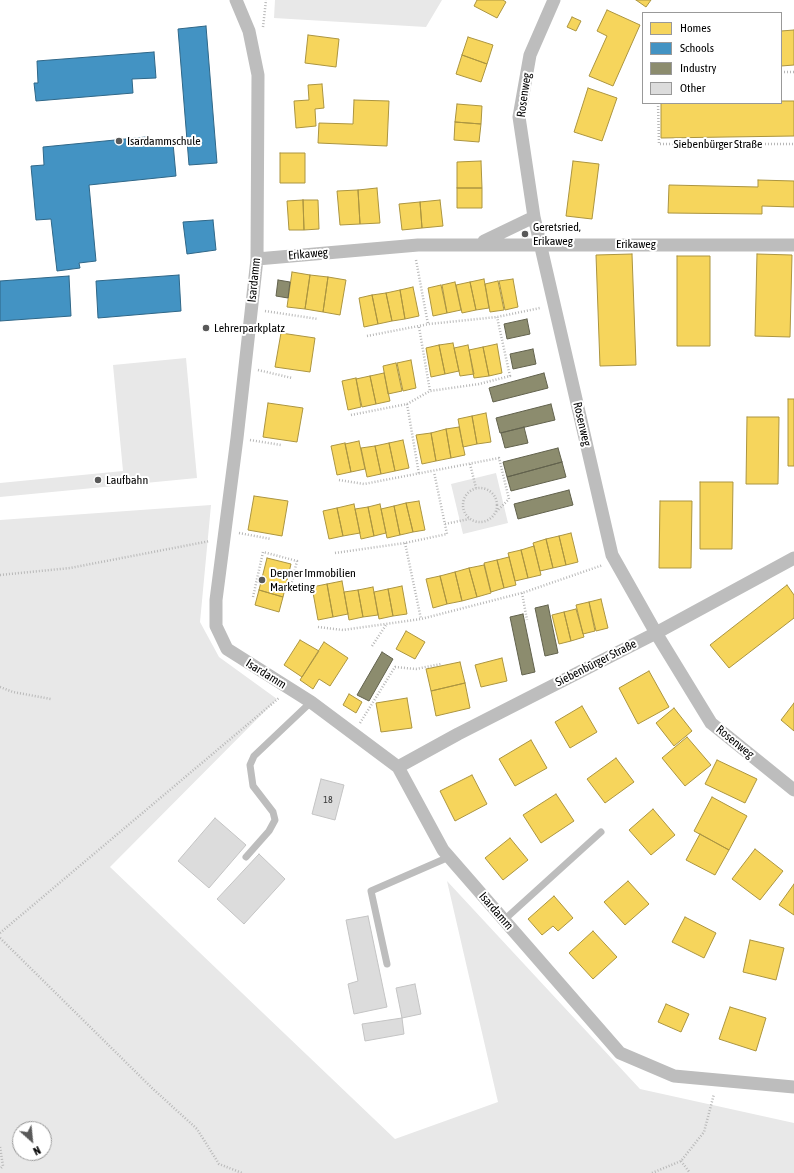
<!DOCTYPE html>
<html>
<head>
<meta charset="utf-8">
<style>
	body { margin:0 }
	#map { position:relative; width:794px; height:1173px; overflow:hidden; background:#fff; font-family:"Asap Condensed",sans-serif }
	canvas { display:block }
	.legend { position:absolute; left:642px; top:12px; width:140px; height:92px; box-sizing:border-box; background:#fff; border:1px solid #999; margin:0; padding:5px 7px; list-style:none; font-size:12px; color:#000 }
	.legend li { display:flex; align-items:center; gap:8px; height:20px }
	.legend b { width:20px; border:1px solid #999 }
	.north { position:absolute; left:12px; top:1121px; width:40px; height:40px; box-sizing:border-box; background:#fff; border:1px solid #999; border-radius:50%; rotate:153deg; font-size:11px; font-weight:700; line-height:16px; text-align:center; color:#000 }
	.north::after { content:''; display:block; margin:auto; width:14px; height:18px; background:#595959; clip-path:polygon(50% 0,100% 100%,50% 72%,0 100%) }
</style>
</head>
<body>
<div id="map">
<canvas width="794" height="1173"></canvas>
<ul class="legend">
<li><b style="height:11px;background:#f6d55c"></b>Homes</li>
<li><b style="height:11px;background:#4393c3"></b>Schools</li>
<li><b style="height:11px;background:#8c8c6e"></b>Industry</li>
<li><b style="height:11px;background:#dcdcdc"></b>Other</li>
</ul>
<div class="north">N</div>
</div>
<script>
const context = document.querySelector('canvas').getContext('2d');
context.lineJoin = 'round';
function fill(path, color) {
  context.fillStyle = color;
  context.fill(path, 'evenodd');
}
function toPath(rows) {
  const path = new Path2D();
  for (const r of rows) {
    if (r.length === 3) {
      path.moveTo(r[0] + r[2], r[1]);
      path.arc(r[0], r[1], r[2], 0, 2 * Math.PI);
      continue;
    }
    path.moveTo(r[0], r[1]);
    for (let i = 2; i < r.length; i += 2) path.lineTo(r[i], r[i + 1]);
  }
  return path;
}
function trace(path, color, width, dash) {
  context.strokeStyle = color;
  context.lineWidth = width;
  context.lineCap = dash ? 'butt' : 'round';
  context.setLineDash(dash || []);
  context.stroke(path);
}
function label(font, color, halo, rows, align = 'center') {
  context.font = font + ' "Asap Condensed",sans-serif';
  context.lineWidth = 4;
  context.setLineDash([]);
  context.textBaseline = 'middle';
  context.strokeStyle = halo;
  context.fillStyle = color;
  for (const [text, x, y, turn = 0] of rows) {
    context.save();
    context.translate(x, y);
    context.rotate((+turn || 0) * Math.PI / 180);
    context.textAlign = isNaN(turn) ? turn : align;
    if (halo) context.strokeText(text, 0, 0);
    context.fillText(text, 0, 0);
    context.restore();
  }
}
fill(toPath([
	[275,0,442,0,426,27,274,18],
	[186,358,197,478,0,497,0,483,123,471,113,365],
	[496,473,508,523,463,534,451,484],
	[211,505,200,622,219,657,277,699,110,867,395,1139,498,1102,447,881,640,1089,794,1123,794,1173,0,1173,0,520],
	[20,1129,44,1129,44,1153,20,1153]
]), '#e8e8e8');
const homes = toPath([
	[477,0,503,0,506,2,497,18,474,6,477,0],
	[636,0,651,0,646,7,636,0],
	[607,10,640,25,613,86,589,76,607,36,597,31,607,10],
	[572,17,581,21,576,31,567,27,572,17],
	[794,30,794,65,781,66,781,31,794,30],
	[308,35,339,39,336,67,305,63,308,35],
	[468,37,493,45,487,64,462,55,468,37],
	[462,55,487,64,481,82,456,74,462,55],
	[322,84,324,108,315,109,316,126,296,128,294,101,309,100,308,85,322,84],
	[588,88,617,98,602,141,574,132,588,88],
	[354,100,389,101,387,146,318,143,319,123,353,124,354,100],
	[781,101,794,101,794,136,661,138,661,103,781,103,781,101],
	[457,104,482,106,481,124,455,122,457,104],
	[455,122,481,124,479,142,454,140,455,122],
	[280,153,305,153,305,183,280,183,280,153],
	[481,161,482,188,457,188,457,162,481,161],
	[573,161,599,164,592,219,566,216,573,161],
	[758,180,794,181,794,207,762,206,762,214,668,213,669,185,758,187,758,180],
	[377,188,380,223,360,224,358,190,377,188],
	[457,188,482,188,482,208,457,208,457,188],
	[358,190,360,224,340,225,337,191,358,190],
	[303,200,304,230,289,230,287,201,303,200],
	[303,200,318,200,319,229,304,230,303,200],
	[440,200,443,226,422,228,420,202,440,200],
	[420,202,422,228,402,230,399,204,420,202],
	[632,254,636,365,600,366,596,255,632,254],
	[757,254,792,255,790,337,755,336,757,254],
	[677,256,710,256,710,346,677,346,677,256],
	[292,272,310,275,305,309,287,307,292,272],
	[310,275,328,277,323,312,305,309,310,275],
	[328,277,346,280,340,315,323,312,328,277],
	[484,279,489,308,476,310,470,282,484,279],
	[513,279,518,307,505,310,499,281,513,279],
	[498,281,504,310,490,312,485,284,498,281],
	[455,282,461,310,447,313,442,285,455,282],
	[470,282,476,310,462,313,456,285,470,282],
	[441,285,447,313,433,316,428,288,441,285],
	[413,287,419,316,405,319,400,290,413,287],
	[400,290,405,319,392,321,386,293,400,290],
	[386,293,392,321,378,324,372,295,386,293],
	[372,295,378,324,364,327,359,298,372,295],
	[281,333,315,338,310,372,275,367,281,333],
	[453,343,459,371,445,374,439,345,453,343],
	[497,344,502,373,489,376,483,347,497,344],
	[439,345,445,374,431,377,426,348,439,345],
	[468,345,474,374,460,376,454,348,468,345],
	[483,347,489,376,474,378,469,350,483,347],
	[411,360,416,388,403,391,397,363,411,360],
	[396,363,402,391,388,394,383,366,396,363],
	[384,373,390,401,376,404,370,376,384,373],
	[370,376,376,404,362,407,356,379,370,376],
	[356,378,361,407,348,410,342,381,356,378],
	[788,399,794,399,794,466,788,466,788,399],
	[268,403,303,408,297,442,263,437,268,403],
	[486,413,491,442,477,444,472,416,486,413],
	[472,416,477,444,463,447,458,419,472,416],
	[747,417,779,417,778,484,746,484,747,417],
	[459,427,465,455,451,458,446,429,459,427],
	[446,429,451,458,436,461,431,433,446,429],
	[431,433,436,461,422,464,416,435,431,433],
	[403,440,409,468,395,471,389,443,403,440],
	[359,441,365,469,351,472,345,444,359,441],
	[345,443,351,472,337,475,331,446,345,443],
	[389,443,395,471,381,474,375,446,389,443],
	[375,446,381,474,367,477,361,448,375,446],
	[700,482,733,482,732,549,700,549,700,482],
	[254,496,288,501,282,536,248,530,254,496],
	[419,501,425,530,413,532,406,503,419,501],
	[660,501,692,501,691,568,659,568,660,501],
	[406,503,413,532,400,535,394,506,406,503],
	[354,504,360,533,343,536,337,508,354,504],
	[380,504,386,533,374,536,368,507,380,504],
	[394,506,400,535,387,538,381,509,394,506],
	[368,507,374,536,361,539,355,509,368,507],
	[337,508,343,536,329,539,323,511,337,508],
	[571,533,578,562,566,565,559,536,571,533],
	[559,536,566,565,553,568,546,539,559,536],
	[546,539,553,568,540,571,533,543,546,539],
	[534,546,541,575,528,578,521,550,534,546],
	[521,550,528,578,515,581,508,553,521,550],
	[509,557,516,585,504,588,497,560,509,557],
	[267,558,291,564,283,597,259,590,267,558],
	[497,560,504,588,491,592,484,563,497,560],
	[484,565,491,593,477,597,469,568,484,565],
	[469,568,477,597,462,601,455,572,469,568],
	[455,572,462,601,447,604,440,576,455,572],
	[440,576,447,604,433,608,426,579,440,576],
	[342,581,348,614,333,617,327,584,342,581],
	[327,584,333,617,318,620,312,587,327,584],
	[787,585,794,595,794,618,729,668,710,645,787,585],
	[402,586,407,614,393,616,388,589,402,586],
	[373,587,378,615,363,617,358,590,373,587],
	[388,589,393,616,379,619,374,592,388,589],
	[259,590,283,597,279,612,255,605,259,590],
	[358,590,363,617,349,620,344,592,358,590],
	[601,599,608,628,596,631,589,602,601,599],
	[589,602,595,631,583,634,576,605,589,602],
	[576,609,584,637,571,641,564,612,576,609],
	[564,612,571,641,559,644,552,615,564,612],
	[406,631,425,642,415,659,396,649,406,631],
	[300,640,319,651,302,677,284,665,300,640],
	[324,642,348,658,330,686,319,679,313,689,300,680,324,642],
	[502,658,507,681,481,687,475,665,502,658],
	[460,662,465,683,431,691,426,669,460,662],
	[649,671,669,707,638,724,619,688,649,671],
	[465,683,470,708,436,716,431,691,465,683],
	[349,694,362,702,356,713,343,705,349,694],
	[407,698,412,728,381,732,376,703,407,698],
	[794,703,794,731,781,720,794,703],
	[582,706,597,732,570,748,555,722,582,706],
	[674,708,692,731,674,746,656,723,674,708],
	[687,737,711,765,685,786,662,758,687,737],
	[531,740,547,768,515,786,499,759,531,740],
	[616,758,634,782,605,803,587,779,616,758],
	[717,760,757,779,745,803,705,784,717,760],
	[472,775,487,804,455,821,440,791,472,775],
	[556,794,574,821,541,843,523,815,556,794],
	[712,797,747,816,729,850,694,831,712,797],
	[653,809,675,835,651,855,629,830,653,809],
	[700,834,729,850,715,875,686,860,700,834],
	[510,838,528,860,503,880,485,858,510,838],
	[755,849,783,871,760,900,732,879,755,849],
	[628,881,649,904,625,925,604,902,628,881],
	[794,884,794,915,779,905,794,884],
	[554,896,573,918,558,931,553,926,542,935,528,919,554,896],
	[685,917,716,933,704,958,672,942,685,917],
	[593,931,617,957,593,979,569,953,593,931],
	[750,940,784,948,776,980,743,972,750,940],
	[666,1004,689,1014,681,1032,658,1022,666,1004],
	[730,1007,766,1018,756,1051,719,1039,730,1007]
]);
fill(homes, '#f6d55c');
trace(homes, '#ac9540', 1);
const schools = toPath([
	[206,26,217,163,189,165,178,29,206,26],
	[154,52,156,78,132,79,133,93,36,101,34,83,38,83,37,61,154,52],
	[146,137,147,146,173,143,176,176,89,185,96,261,79,263,80,268,57,271,51,219,36,220,31,166,44,165,43,147,146,137],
	[213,220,216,250,187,254,183,222,213,220],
	[179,275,181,311,98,318,96,281,179,275],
	[69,276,71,316,0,321,0,281,69,276]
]);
fill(schools, '#4393c3');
trace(schools, '#2f6788', 1);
const industry = toPath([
	[278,280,290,282,288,298,276,296,278,280],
	[527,319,530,334,507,339,504,324,527,319],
	[533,349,536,364,513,369,510,354,533,349],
	[544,373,548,388,493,402,489,388,544,373],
	[551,404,555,420,500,433,496,418,551,404],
	[524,427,528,443,505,448,501,433,524,427],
	[558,448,562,462,507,477,503,462,558,448],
	[562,462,566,477,511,491,507,477,562,462],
	[569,490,573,505,518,519,514,504,569,490],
	[548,605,558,653,545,656,535,608,548,605],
	[523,614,535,672,522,675,510,617,523,614],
	[382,652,393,659,369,701,357,695,382,652]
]);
fill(industry, '#8c8c6e');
trace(industry, '#62624d', 1);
const building = toPath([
	[321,779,344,785,335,820,312,814,321,779],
	[215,818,246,845,209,888,178,861,215,818],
	[259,854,285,879,244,924,217,899,259,854],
	[368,916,387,1007,354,1014,348,984,358,981,346,920,368,916],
	[415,984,421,1014,402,1018,396,988,415,984],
	[402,1018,404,1034,365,1041,362,1024,402,1018]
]);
fill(building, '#dcdcdc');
trace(building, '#c4c4c4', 1);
trace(toPath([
	[263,27,266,0],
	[781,72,794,72],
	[658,103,659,144,794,144],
	[416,260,428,324],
	[265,311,318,319],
	[419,327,430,391],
	[367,336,429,324,497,317,540,308],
	[258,370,292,378],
	[407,404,419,474],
	[351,415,407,404,430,391,479,384,510,376,497,317],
	[250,440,281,445],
	[470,464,476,488],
	[339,480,364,484,499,458,509,499,496,512],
	[480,505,17],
	[445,524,469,519],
	[239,533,271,539],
	[405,543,421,619],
	[335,553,405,543,447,534,434,472],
	[0,575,70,568,210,541],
	[522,593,527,620],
	[253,597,263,552,297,561,290,589],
	[318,627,343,630,421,619,522,593,603,565],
	[372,646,386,625],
	[0,687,13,692,51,699],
	[360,723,395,667,416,669,441,664],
	[0,933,279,698],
	[0,938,152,1088,197,1129,219,1164,242,1173],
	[0,1147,3,1166,0,1169],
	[681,1161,690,1173],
	[652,1173,681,1161,704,1132,714,1094]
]), '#b8b8b8', 2.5, [1, 2]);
trace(toPath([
	[246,857,269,831,275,820,273,812,253,786,250,765,254,756,311,702],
	[504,920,601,832],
	[387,964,371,891,449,857]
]), '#bdbdbd', 7);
trace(toPath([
	[236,0,249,31,258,75,257,259,237,438,216,600,216,626,227,649,311,702,398,767,443,850,620,1053,674,1076,794,1087],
	[554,0,530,55,519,117,534,217,612,555,656,633,711,723,794,790],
	[484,241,534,217],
	[257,259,418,245,794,245],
	[398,767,458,734,656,633,794,558]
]), '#bdbdbd', 13);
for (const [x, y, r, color] of [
	[119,141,4,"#595959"],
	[525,234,4,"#595959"],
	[206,328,4,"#595959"],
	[98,480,4,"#595959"],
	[262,580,4,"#595959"]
]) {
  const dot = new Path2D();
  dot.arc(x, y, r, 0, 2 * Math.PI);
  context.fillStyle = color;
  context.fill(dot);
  trace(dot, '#fff', 1.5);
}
label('10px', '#373737', null, [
	["18",328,800]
]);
label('12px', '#000', '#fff', [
	["Rosenweg",524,95,-82],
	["Siebenbürger Straße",718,144],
	["Erikaweg",636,244],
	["Erikaweg",308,254,-5],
	["Isardamm",254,280,-84],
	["Rosenweg",582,424,77],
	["Siebenbürger Straße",596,663,-27],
	["Isardamm",266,674,32],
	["Rosenweg",735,742,39],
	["Isardamm",496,911,49]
]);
label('12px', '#000', '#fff', [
	["Isardammschule",127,141],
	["Geretsried,",533,227],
	["Erikaweg",533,241],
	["Lehrerparkplatz",214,328],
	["Laufbahn",106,480],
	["Depner Immobilien",270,573],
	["Marketing",270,587]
], 'left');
</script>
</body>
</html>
